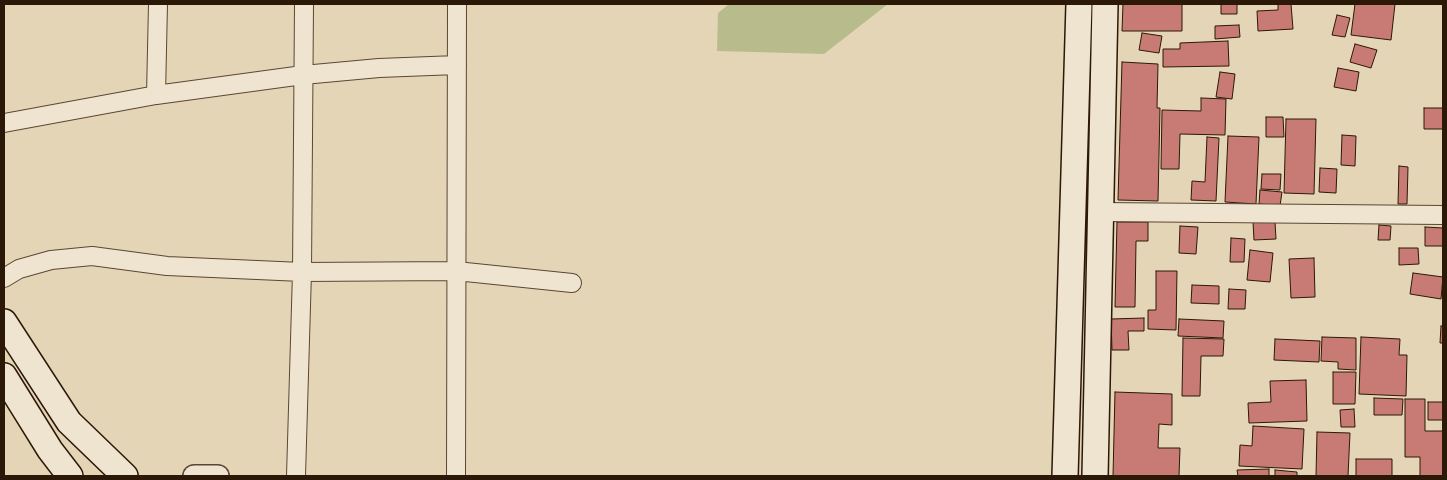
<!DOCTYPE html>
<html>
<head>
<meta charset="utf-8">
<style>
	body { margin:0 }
	#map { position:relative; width:1447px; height:480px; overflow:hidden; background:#e5d5b7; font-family:"Old Standard TT",serif }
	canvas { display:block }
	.frame { position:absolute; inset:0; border:5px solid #2c1807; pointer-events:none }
</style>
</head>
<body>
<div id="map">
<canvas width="1447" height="480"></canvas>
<div class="frame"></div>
</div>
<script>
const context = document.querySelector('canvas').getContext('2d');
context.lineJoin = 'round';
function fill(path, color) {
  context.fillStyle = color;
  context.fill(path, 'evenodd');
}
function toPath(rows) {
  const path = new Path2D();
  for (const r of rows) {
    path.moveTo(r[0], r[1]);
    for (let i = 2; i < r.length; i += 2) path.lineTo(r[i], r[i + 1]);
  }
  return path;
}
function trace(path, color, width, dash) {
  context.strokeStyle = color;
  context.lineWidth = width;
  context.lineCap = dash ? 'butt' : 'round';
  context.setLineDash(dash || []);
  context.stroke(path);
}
fill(toPath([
	[729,4,888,4,824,54,717,51,718,13]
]), '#b8bc8c');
const building = toPath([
	[1123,4,1182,4,1182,31,1122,31,1123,4],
	[1221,4,1237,4,1237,14,1221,14,1221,4],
	[1278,4,1291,4,1293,29,1258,31,1257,11,1278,10,1278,4],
	[1355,4,1395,4,1391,40,1351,35,1355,4],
	[1337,15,1350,18,1345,37,1332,35,1337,15],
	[1239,25,1240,37,1215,39,1215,26,1239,25],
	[1142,33,1162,36,1159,53,1139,50,1142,33],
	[1228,41,1229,66,1163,67,1163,49,1180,49,1180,43,1228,41],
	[1355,44,1377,50,1371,68,1350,62,1355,44],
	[1122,62,1158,64,1157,108,1160,108,1158,201,1118,200,1122,62],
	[1338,68,1359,72,1356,91,1334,87,1338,68],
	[1220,72,1235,74,1232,99,1216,97,1220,72],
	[1201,98,1226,99,1225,135,1180,134,1179,169,1161,169,1162,110,1201,111,1201,98],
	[1424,108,1443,108,1443,129,1424,129,1424,108],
	[1266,117,1283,117,1284,137,1266,137,1266,117],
	[1286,119,1316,119,1314,194,1284,193,1286,119],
	[1342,135,1356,136,1355,166,1341,165,1342,135],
	[1228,136,1259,137,1256,204,1225,202,1228,136],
	[1207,137,1219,138,1216,201,1191,200,1192,181,1205,182,1207,137],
	[1399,166,1408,167,1407,204,1398,204,1399,166],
	[1320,168,1337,169,1336,193,1319,192,1320,168],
	[1262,174,1281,174,1280,190,1261,189,1262,174],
	[1260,190,1282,192,1280,206,1259,204,1260,190],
	[1117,222,1148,222,1148,241,1136,241,1135,307,1115,307,1117,222],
	[1253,222,1275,222,1276,239,1254,240,1253,222],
	[1379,225,1391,226,1390,240,1378,240,1379,225],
	[1180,226,1198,227,1196,254,1179,253,1180,226],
	[1425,227,1443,228,1443,246,1425,246,1425,227],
	[1231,238,1245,239,1244,262,1230,262,1231,238],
	[1399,248,1418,248,1419,264,1399,265,1399,248],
	[1250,250,1273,253,1270,282,1247,280,1250,250],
	[1314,258,1315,297,1291,298,1289,259,1314,258],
	[1156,271,1177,271,1176,330,1148,329,1148,310,1156,310,1156,271],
	[1413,273,1443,277,1441,299,1410,294,1413,273],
	[1192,285,1219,286,1219,304,1191,303,1192,285],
	[1229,289,1246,290,1245,309,1228,309,1229,289],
	[1144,318,1144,331,1128,331,1129,350,1112,350,1111,319,1144,318],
	[1179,319,1224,321,1223,338,1178,336,1179,319],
	[1441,326,1443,326,1443,343,1440,343,1441,326],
	[1322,337,1356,338,1356,370,1338,369,1338,362,1321,361,1322,337],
	[1361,337,1400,339,1399,355,1407,355,1406,396,1359,394,1361,337],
	[1183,338,1224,339,1223,356,1201,356,1200,396,1182,396,1183,338],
	[1275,339,1320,341,1319,362,1274,360,1275,339],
	[1333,372,1356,372,1355,404,1333,404,1333,372],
	[1306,380,1307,421,1249,423,1248,403,1271,402,1270,381,1306,380],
	[1115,392,1172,394,1172,425,1159,424,1158,448,1180,448,1179,476,1113,476,1115,392],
	[1374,398,1403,399,1402,415,1374,415,1374,398],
	[1405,399,1425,399,1425,431,1443,431,1443,476,1420,476,1420,457,1405,457,1405,399],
	[1428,402,1443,402,1443,420,1428,420,1428,402],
	[1354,409,1355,427,1341,427,1340,410,1354,409],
	[1253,426,1304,429,1302,469,1239,466,1240,445,1252,446,1253,426],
	[1317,432,1350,433,1348,476,1316,476,1317,432],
	[1356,459,1392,459,1392,476,1356,476,1356,459],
	[1269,469,1269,476,1238,476,1237,470,1269,469],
	[1275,470,1297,472,1297,476,1275,476,1275,470]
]);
fill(building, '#c87a74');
trace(building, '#2c1807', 1);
const minor = toPath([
	[156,95,158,4],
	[4,123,156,95,303,75,379,68,457,65],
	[1101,212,1443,215],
	[4,278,19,269,51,260,92,256,167,266,302,272,456,271,572,283],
	[296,476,302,272,304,4],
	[456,476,457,4]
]);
const tertiary = toPath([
	[194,476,218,476]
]);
const secondary = toPath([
	[4,322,69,422,125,476],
	[4,376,50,450,70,476],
	[1065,476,1079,4],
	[1095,476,1105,4]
]);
trace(minor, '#5a4733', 20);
trace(tertiary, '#5a4733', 24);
trace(secondary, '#2c1807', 28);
trace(minor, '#eee4d0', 18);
trace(tertiary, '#eee4d0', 21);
trace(secondary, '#eee4d0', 25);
</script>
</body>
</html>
